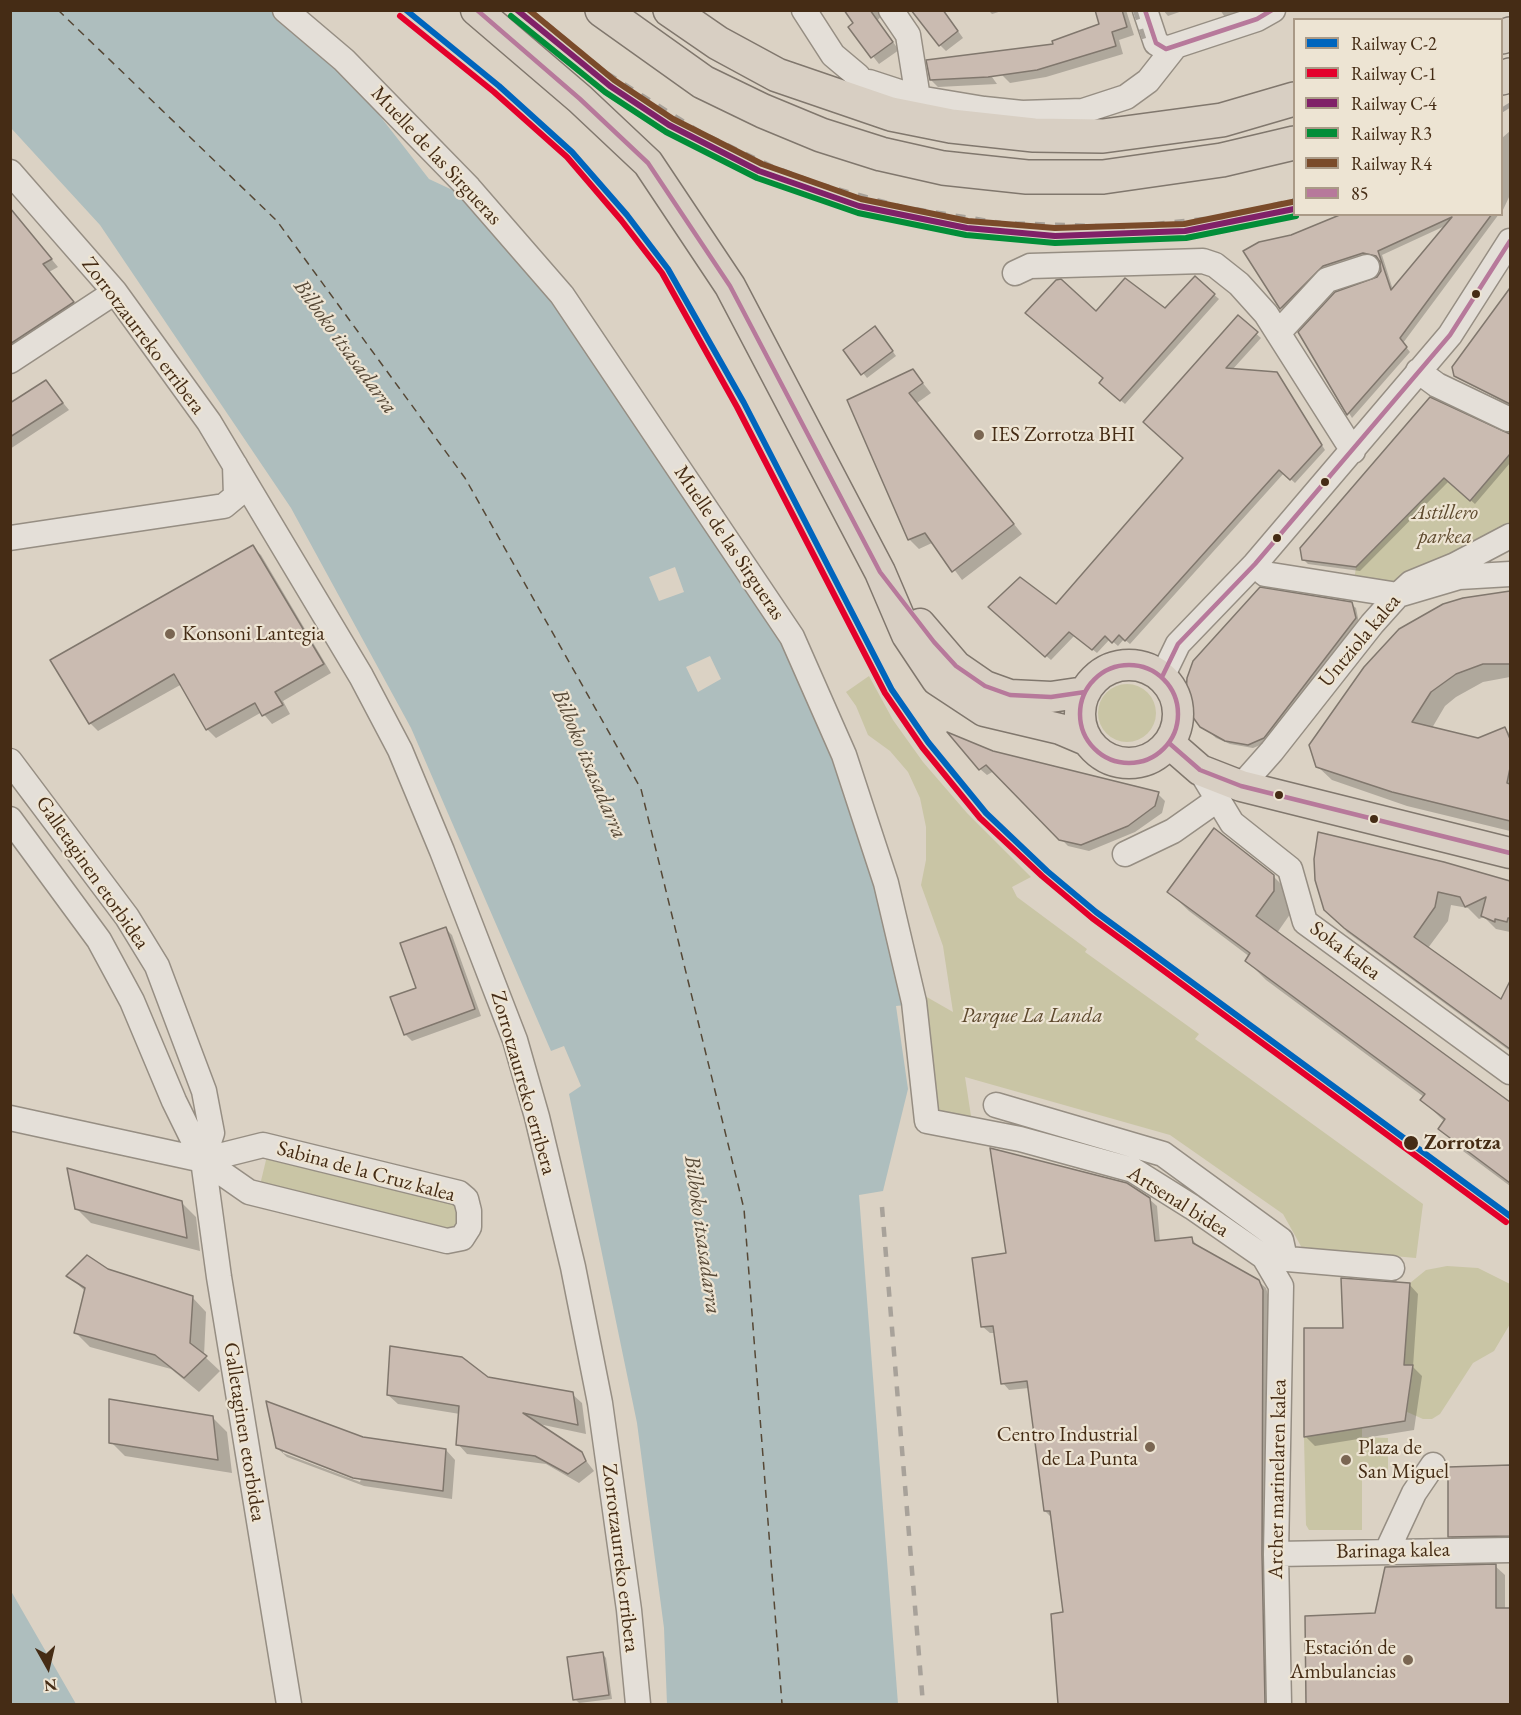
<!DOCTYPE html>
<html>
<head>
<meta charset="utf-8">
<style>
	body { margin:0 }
	#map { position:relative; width:1521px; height:1715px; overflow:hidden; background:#dbd2c4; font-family:"EB Garamond",serif }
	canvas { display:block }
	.frame { position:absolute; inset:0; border:12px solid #452c15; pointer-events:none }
	.legend { position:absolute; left:1293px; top:18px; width:210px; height:198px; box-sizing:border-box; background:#ede4d3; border:2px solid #aa9a87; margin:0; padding:8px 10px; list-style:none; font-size:18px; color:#452c15 }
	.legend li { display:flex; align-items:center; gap:12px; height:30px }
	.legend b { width:30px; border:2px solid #aa9a87 }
	.north { position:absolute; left:18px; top:1637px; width:60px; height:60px; -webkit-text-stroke:4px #ede4d3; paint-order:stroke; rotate:172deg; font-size:16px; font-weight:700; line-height:24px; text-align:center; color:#452c15 }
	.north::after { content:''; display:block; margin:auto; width:21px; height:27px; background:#452c15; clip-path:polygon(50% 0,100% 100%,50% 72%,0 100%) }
</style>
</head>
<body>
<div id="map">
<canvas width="1521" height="1715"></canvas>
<div class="frame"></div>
<ul class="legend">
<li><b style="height:8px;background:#0065bd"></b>Railway C-2</li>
<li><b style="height:8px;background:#e4002b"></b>Railway C-1</li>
<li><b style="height:8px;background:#802168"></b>Railway C-4</li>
<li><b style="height:8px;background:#028d38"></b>Railway R3</li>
<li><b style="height:8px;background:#7a4b2a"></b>Railway R4</li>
<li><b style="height:8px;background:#b7799b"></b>85</li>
</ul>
<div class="north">N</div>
</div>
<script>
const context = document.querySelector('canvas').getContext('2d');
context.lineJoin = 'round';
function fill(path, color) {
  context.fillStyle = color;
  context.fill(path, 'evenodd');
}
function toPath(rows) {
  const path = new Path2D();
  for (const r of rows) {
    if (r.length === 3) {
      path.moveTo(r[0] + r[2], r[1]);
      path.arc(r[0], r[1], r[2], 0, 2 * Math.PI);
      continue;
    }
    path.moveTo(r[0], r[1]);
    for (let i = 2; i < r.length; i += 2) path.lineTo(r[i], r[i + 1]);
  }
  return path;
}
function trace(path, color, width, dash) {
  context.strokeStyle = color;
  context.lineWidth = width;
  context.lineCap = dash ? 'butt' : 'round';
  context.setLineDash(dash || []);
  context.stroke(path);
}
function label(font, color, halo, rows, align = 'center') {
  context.font = font + ' "EB Garamond",serif';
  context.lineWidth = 4.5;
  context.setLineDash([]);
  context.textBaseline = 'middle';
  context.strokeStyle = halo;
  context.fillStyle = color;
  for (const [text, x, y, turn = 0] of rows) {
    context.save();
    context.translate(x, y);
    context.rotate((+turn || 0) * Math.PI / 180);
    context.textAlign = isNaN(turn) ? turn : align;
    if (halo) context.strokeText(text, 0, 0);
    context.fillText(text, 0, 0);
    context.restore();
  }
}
fill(toPath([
	[1510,454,1510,528,1407,579,1385,584,1354,581,1356,567,1444,478,1471,501],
	[869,676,893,720,923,762,967,813,1031,877,1012,887,1017,897,1087,949,1085,952,1199,1034,1195,1039,1423,1204,1416,1258,1302,1248,1283,1214,1170,1135,965,1077,971,1116,932,1117,918,992,953,1012,943,946,921,885,926,860,926,827,920,798,908,772,890,751,868,735,856,706,846,692],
	[1127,713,29],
	[267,1156,450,1203,456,1206,461,1217,454,1229,445,1230,260,1185],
	[1447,1266,1478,1268,1510,1284,1510,1324,1494,1351,1473,1363,1440,1414,1432,1419,1423,1419,1407,1412,1413,1366,1404,1365,1410,1283,1426,1270],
	[1362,1427,1362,1437,1388,1438,1388,1479,1362,1479,1362,1530,1309,1530,1306,1525,1304,1437]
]), '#c9c5a5');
fill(toPath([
	[11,11,272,11,317,50,373,107,429,179,461,194,557,300,784,640,842,770,878,886,905,1005,896,1006,908,1089,883,1191,859,1195,898,1704,667,1704,664,1628,637,1423,569,1094,581,1086,564,1046,551,1051,411,728,291,508,100,225,11,128],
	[11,1591,76,1704,11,1704]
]), '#aebebe');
fill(toPath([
	[675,567,684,592,659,601,649,577],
	[710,656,721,679,698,692,686,667]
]), '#dbd2c4');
fill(toPath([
	[846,10,880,10,883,14,877,21,899,50,879,64,850,27,855,23],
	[943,10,963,38,946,51,940,45],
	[988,10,1005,10,992,14],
	[1096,10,1126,10,1134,35,1119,40,1123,54,1046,77,1010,83,1002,75,1055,46,1101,25],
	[1163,10,1185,10,1168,16],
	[1220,10,1250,10,1227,20],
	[982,63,997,84,938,87,931,80],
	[1510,131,1510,195,1502,212,1502,138],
	[10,209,58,267,49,272,80,310,10,356],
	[1347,214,1499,214,1403,343,1410,352,1352,418,1300,333,1378,278,1382,271,1382,262,1368,257,1285,312,1246,252],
	[1447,225,1393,290,1382,255],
	[1195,278,1219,299,1125,404,1105,387,1096,313,1165,310],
	[1510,286,1510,406,1456,375],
	[1238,317,1261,338,1232,370,1276,373,1325,450,1295,483,1284,473,1130,644,1124,639,1118,646,1110,639,1097,653,1075,635,1051,660,994,611,1056,606,1185,458],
	[879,332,896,356,867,378,845,350],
	[913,371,931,393,917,403,1022,534,962,580,934,542,919,549,909,539,849,400],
	[46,382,69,410,10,449,10,405],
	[1430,399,1510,435,1510,463,1475,504,1449,481,1360,571,1308,564,1303,559],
	[252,547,261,555,331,673,283,701,290,714,272,724,262,712,216,738,207,729,182,684,98,731,90,723],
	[1494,595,1510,595,1510,677,1483,682,1456,697,1445,706,1432,728,1478,740,1505,728,1510,734,1510,831,1407,806,1332,780,1317,766,1311,745,1382,647,1400,630],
	[1351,604,1356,608,1359,623,1268,742,1253,748,1230,744,1216,738,1193,716],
	[992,753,1158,794,1165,801,1162,813,1135,832,1089,851,1068,846,994,771,987,775,980,769],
	[1444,864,1510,883,1510,932,1496,929,1484,917,1479,919,1468,908,1451,905,1448,921,1428,948,1510,1007,1510,1051,1347,932,1334,918],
	[1273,876,1293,896,1293,910,1277,933,1510,1104,1510,1186,1459,1148,1440,1128,1445,1122,1422,1100,1424,1097,1266,980,1247,961,1250,957,1189,911,1169,892],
	[446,929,452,935,481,1016,412,1041,405,1034,418,989],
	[1149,1199,1157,1206,1160,1242,1192,1239,1199,1248,1258,1281,1266,1288,1269,1298,1270,1704,1060,1704,1052,1615,1064,1613,1052,1518,1045,1511,1029,1388,1009,1390,1003,1383,996,1333,990,1333,983,1327,1007,1254],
	[181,1202,196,1217,200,1251,91,1223,76,1208],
	[108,1270,192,1297,206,1312,204,1356,220,1371,199,1392,171,1369,90,1347,76,1333,86,1292,69,1276],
	[1409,1284,1418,1294,1413,1367,1422,1376,1414,1430,1315,1446,1306,1437,1306,1330,1344,1329],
	[488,1379,572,1394,582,1403,586,1434,534,1423,581,1454,594,1471,579,1483,546,1464,467,1454,458,1444,460,1414,398,1404,388,1395],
	[212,1417,227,1432,232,1473,125,1456,111,1442],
	[277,1448,446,1450,455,1460,452,1499,364,1486,287,1457],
	[283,1449,361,1479,360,1482,283,1453],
	[1510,1467,1510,1545,1459,1545,1450,1536,1450,1468],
	[1495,1566,1505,1575,1505,1610,1510,1610,1510,1704,1308,1704,1307,1617,1377,1615],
	[602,1653,606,1658,612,1699,579,1703,575,1699]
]), '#0003');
trace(toPath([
	[58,10,277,221,465,478,641,789,744,1209,782,1704]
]), '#564836', 1.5, [8, 6]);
const building = toPath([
	[844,10,870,10,893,42,871,58,848,27,853,23,844,10],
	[911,10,943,10,958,31,939,46,911,10],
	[1095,10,1122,10,1127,27,1112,32,1116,46,1037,70,988,77,930,80,926,60,1053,44,1052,41,1099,24,1095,10],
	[10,208,52,259,43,264,74,302,10,344,10,208],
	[1342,214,1492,214,1400,338,1407,347,1347,415,1298,332,1335,292,1377,277,1381,271,1380,262,1376,256,1363,253,1323,266,1280,309,1243,251,1259,242,1291,235,1342,214],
	[1452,217,1391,290,1378,251,1452,217],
	[1195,276,1215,294,1120,401,1099,383,1103,378,1025,313,1056,280,1061,279,1096,311,1125,278,1165,308,1195,276],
	[1510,288,1510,404,1454,376,1452,367,1510,288],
	[1238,315,1258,332,1226,368,1277,372,1322,445,1290,480,1279,470,1125,641,1119,635,1112,643,1105,636,1092,650,1069,632,1045,657,988,607,1020,577,1056,604,1183,458,1143,422,1238,315],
	[875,326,893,351,861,375,843,350,875,326],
	[913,369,923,383,909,393,1014,524,952,572,925,533,908,540,847,400,913,369],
	[46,380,63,403,10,437,10,403,46,380],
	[1430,397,1510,434,1510,454,1470,501,1444,478,1356,567,1302,560,1300,548,1430,397],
	[253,545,324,664,275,692,283,705,262,716,255,703,206,730,174,674,89,724,50,660,253,545],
	[1260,587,1352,602,1356,618,1264,738,1248,745,1225,741,1200,727,1192,716,1186,693,1187,678,1193,661,1260,587],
	[1510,591,1510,664,1483,664,1456,674,1431,692,1412,722,1478,738,1505,727,1510,739,1510,768,1507,783,1510,784,1510,821,1392,792,1316,767,1309,745,1364,667,1399,629,1443,604,1463,598,1510,591],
	[947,732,993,751,1159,792,1155,806,1128,826,1081,845,1059,840,986,765,979,770,947,732],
	[1214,828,1274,875,1274,891,1256,916,1510,1102,1510,1183,1438,1129,1445,1119,1420,1100,1425,1094,1245,961,1250,953,1167,892,1214,828],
	[1318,832,1444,862,1510,881,1510,918,1508,918,1507,922,1495,919,1495,922,1481,916,1486,897,1465,907,1460,897,1438,892,1435,907,1414,937,1501,999,1510,981,1510,1049,1344,928,1324,910,1315,880,1314,859,1318,832],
	[446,927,475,1009,404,1035,390,997,416,988,400,943,446,927],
	[990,1148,1127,1183,1150,1198,1155,1241,1192,1237,1193,1243,1259,1280,1263,1290,1262,1554,1265,1704,1058,1704,1051,1614,1063,1612,1050,1511,1044,1511,1027,1381,1001,1384,993,1326,981,1327,972,1258,1006,1253,990,1148],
	[67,1168,182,1201,187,1238,75,1209,67,1168],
	[87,1255,108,1269,193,1296,190,1343,207,1356,184,1378,155,1355,74,1333,85,1288,66,1276,87,1255],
	[1341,1278,1410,1283,1404,1365,1413,1365,1405,1421,1304,1437,1304,1328,1343,1328,1341,1278],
	[390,1346,462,1357,488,1377,573,1392,578,1425,523,1413,582,1452,586,1461,568,1474,535,1456,456,1445,459,1406,387,1395,390,1346],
	[109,1399,213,1416,218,1460,109,1443,109,1399],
	[266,1401,363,1437,446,1449,443,1491,353,1478,276,1448,266,1401],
	[1510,1465,1510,1536,1448,1537,1448,1467,1510,1465],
	[1496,1564,1496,1608,1510,1608,1510,1704,1306,1704,1305,1616,1375,1613,1385,1567,1496,1564],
	[603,1652,609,1695,573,1700,567,1657,603,1652]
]);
fill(building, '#cabbb1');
trace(building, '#80776d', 1.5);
const minor = toPath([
	[285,10,344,60,469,188,562,295,792,637,844,755,886,883,914,1002,927,1121,1020,1139,1133,1170,1192,1207,1264,1257,1392,1268],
	[804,10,833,55,858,76],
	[891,10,908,35,918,98],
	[1145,10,1156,43,1166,49,1257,19,1273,10],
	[869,82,918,98,984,109,1022,113,1083,111,1126,97,1148,81,1174,48],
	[10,172,115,292,209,422,361,676,400,750,442,851,515,1040,537,1117,573,1267,600,1403,629,1610,638,1704],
	[1015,273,1030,266,1203,261,1215,265,1239,284,1266,314,1353,451],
	[1278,333,1327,280,1367,267],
	[10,361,115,292],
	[1418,371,1437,385,1508,419],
	[10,538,224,506,236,496,235,465],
	[1255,564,1265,574,1398,595,1459,577,1510,574],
	[1162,677,1178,644,1255,564,1450,335,1510,241],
	[10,761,127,917,157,966,204,1091,212,1133,203,1160],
	[1200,770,1232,823,1290,869,1305,922,1510,1072],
	[1241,786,1272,751,1372,624,1398,595,1411,583,1455,565,1510,536],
	[10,819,99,940,132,1001,174,1101,203,1160,219,1277,289,1704],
	[1125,854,1173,831,1217,800],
	[996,1105,1163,1154,1281,1240,1285,1258],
	[10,1118,203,1160,249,1192,447,1241,462,1238,469,1227,469,1211,466,1199,459,1193,263,1145,203,1160],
	[1264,1257,1281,1286,1276,1554,1279,1704],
	[1387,1551,1414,1493,1433,1465],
	[1276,1554,1510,1550]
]);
const major = toPath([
	[476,10,580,99,648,163,730,286,880,572,907,635,937,680,984,711,1060,729,1086,740],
	[920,624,956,666,985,686,1010,695,1051,697,1085,692],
	[1129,714,49],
	[1169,743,1200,770,1241,786,1510,853]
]);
const highway = toPath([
	[602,10,703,82,763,111,821,135,881,154,943,168,1027,177,1103,177,1222,160,1294,143],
	[670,10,718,43,777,75,891,114,951,126,1034,135,1103,136,1222,120,1294,99],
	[1502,37,1510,34],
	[1502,78,1510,75]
]);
trace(minor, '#968e83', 27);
trace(major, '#80776d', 33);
trace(highway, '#80776d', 36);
trace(minor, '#e4dfd8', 24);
trace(major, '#d8cfc3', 30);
trace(highway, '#d8cfc3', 33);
trace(toPath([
	[530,10,605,72,700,132,771,166,819,184,902,207,1001,223,1126,227,1224,217,1294,200],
	[1135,10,1145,42],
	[1502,110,1510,105],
	[882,1207,923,1704]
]), '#a8a29a', 4.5, [10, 10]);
trace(toPath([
	[477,10,580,99,648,163,730,286,880,572,934,642,956,666,985,686,1010,695,1051,697,1085,692],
	[1145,10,1156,43,1166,49,1257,19,1272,10],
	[1129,714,49],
	[1162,677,1178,644,1255,564,1450,335,1510,241],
	[1169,743,1200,770,1241,786,1510,853]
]), '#b7799b', 4.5);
trace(toPath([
	[406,10,499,86,572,152,627,215,668,269,744,403,892,690,928,742,986,813,1047,871,1096,912,1510,1216]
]), '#0065bd', 6);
trace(toPath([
	[400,16,494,92,567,157,621,220,662,273,737,407,885,693,922,747,980,818,1042,876,1092,918,1506,1222]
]), '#e4002b', 6);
trace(toPath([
	[517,10,610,86,669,125,759,171,859,206,967,228,1055,236,1185,231,1294,209]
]), '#802168', 6);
trace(toPath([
	[511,16,605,92,666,132,757,178,858,213,966,235,1055,243,1186,238,1296,216]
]), '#028d38', 6);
trace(toPath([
	[529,10,614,80,673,119,762,164,861,199,968,221,1055,228,1184,224,1292,202]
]), '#7a4b2a', 6);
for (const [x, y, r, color] of [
	[1476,294,5,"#452c15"],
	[979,435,6,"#7a6652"],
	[1325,482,5,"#452c15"],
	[1277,538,5,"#452c15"],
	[170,634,6,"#7a6652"],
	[1279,795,5,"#452c15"],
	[1374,819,5,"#452c15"],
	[1411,1143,8,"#452c15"],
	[1150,1447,6,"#7a6652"],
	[1346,1460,6,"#7a6652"],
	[1408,1660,6,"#7a6652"]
]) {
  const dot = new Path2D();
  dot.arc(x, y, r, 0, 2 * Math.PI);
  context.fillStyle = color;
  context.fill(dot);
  trace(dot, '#ede4d3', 2);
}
label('21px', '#452c15', '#ede4d3', [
	["Muelle de las Sirgueras",436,156,47],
	["Zorrotzaurreko erribera",143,336,53],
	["Muelle de las Sirgueras",729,543,56],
	["Untziola kalea",1360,641,-50],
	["Galletaginen etorbidea",92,873,55],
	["Soka kalea",1345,951,37],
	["Zorrotzaurreko erribera",523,1083,74],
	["Sabina de la Cruz kalea",366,1172,15],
	["Artsenal bidea",1178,1202,32],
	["Galletaginen etorbidea",244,1432,81],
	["Archer marinelaren kalea",1278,1479,-89],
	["Barinaga kalea",1393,1551,-1],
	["Zorrotzaurreko erribera",620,1558,83]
]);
label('21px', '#452c15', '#ede4d3', [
	["IES Zorrotza BHI",991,435],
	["Konsoni Lantegia",182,634],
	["Centro Industrial",1138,1435,"right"],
	["de La Punta",1138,1459,"right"],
	["Plaza de",1358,1448],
	["San Miguel",1358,1472],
	["Estación de",1396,1648,"right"],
	["Ambulancias",1396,1672,"right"]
], 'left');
label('italic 21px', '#5d492d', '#ede4d3', [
	["Astillero",1445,513],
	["parkea",1445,537],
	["Parque La Landa",1032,1016]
]);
label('bold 21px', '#452c15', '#ede4d3', [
	["Zorrotza",1424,1143]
], 'left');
label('italic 22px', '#564836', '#ede4d3', [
	["Bilboko itsasadarra",345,347,54],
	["Bilboko itsasadarra",589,764,67],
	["Bilboko itsasadarra",702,1235,82]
]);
</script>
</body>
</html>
